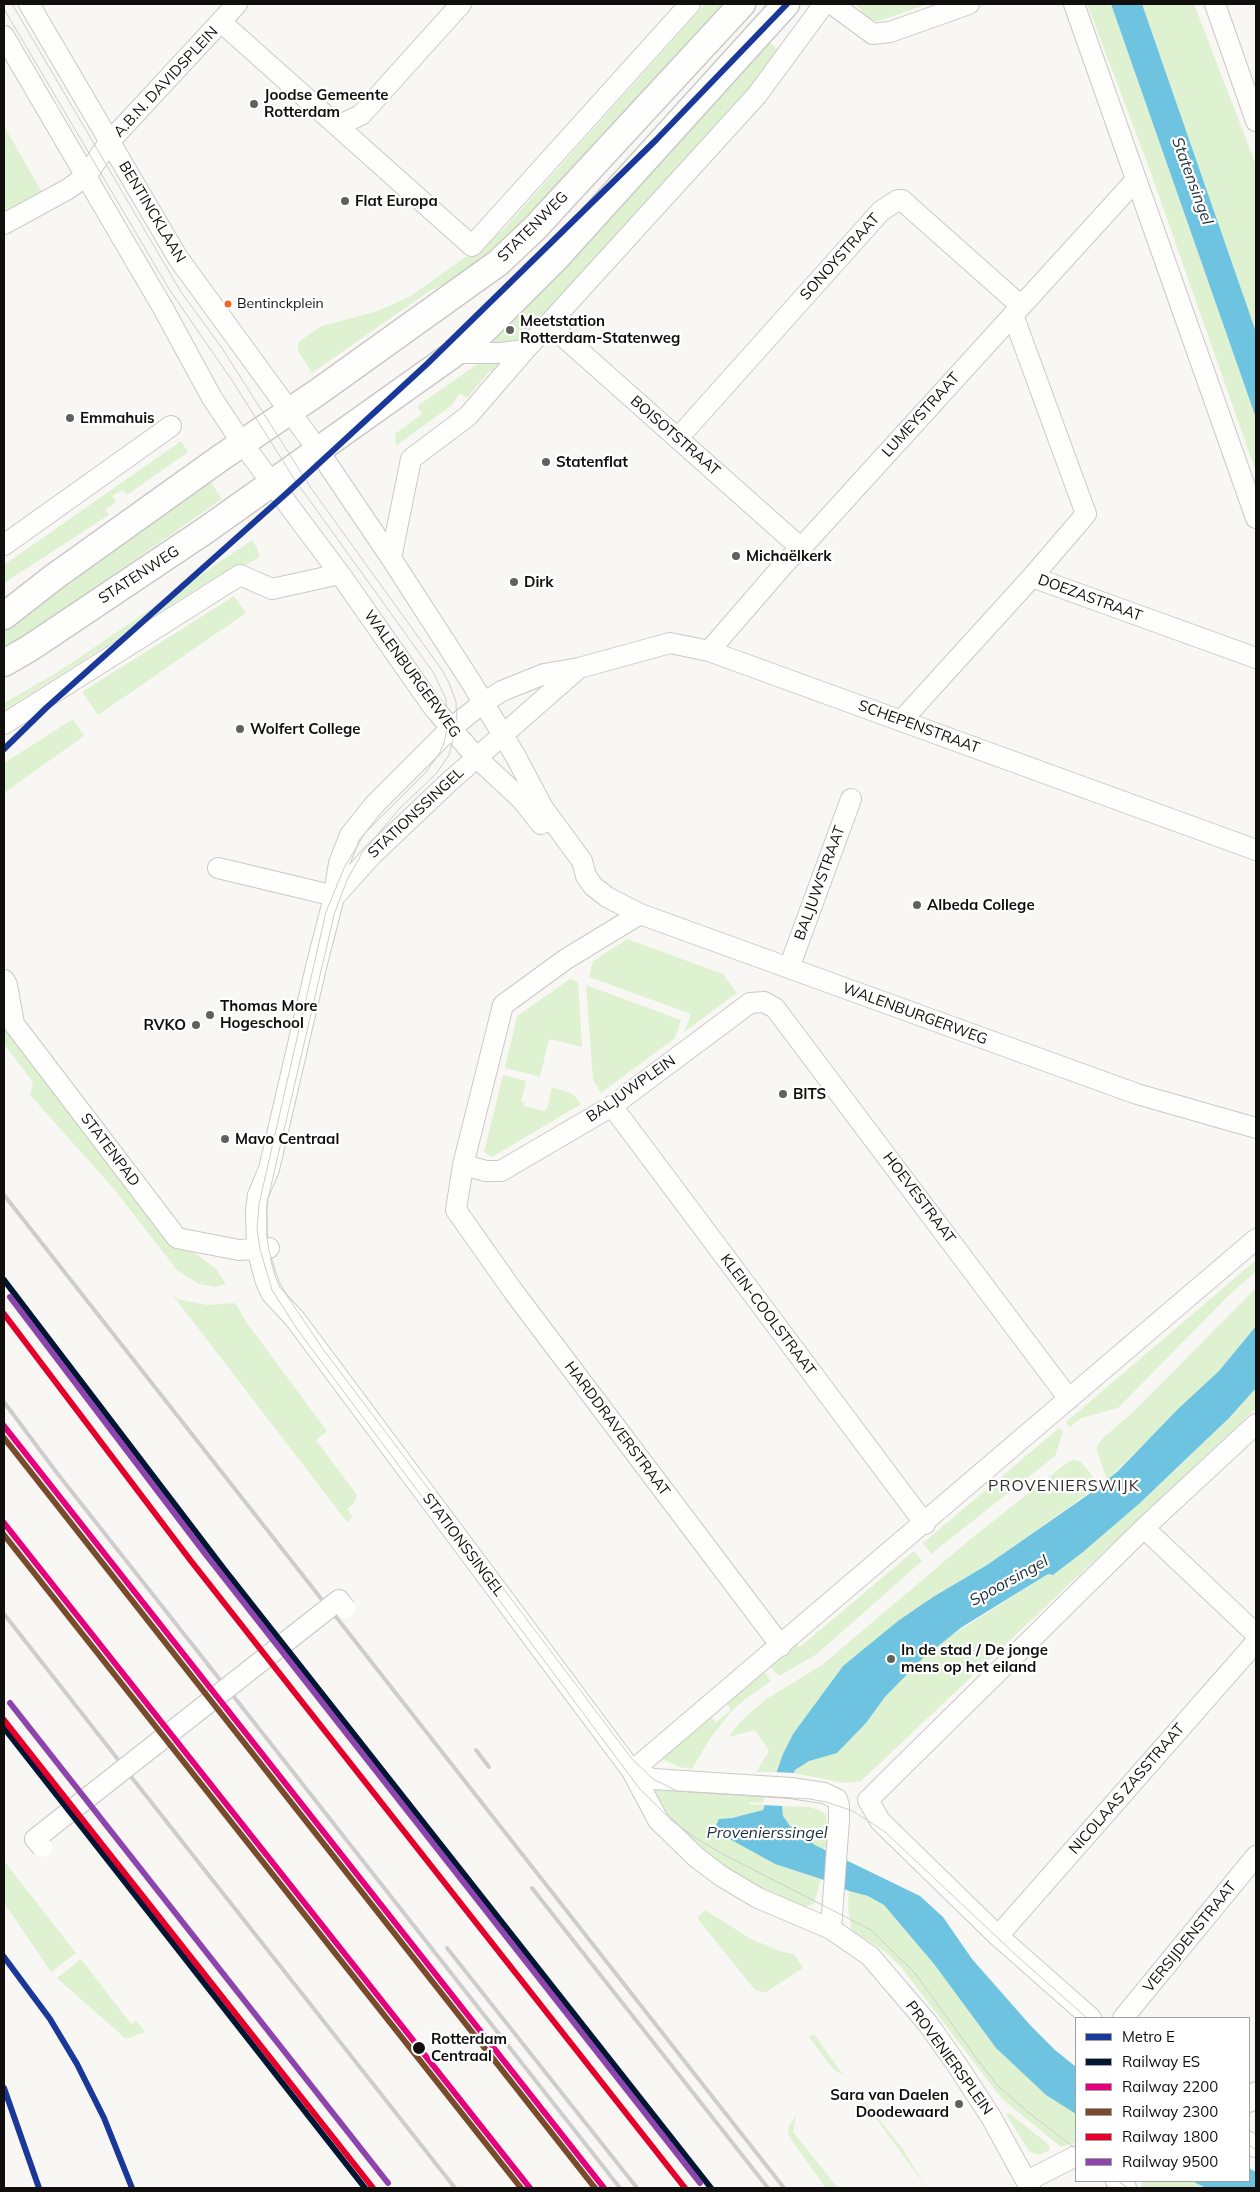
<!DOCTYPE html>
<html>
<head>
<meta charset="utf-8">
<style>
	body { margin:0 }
	#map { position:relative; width:1260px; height:2192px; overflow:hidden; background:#f9f7f4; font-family:Mulish,sans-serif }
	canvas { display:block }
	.frame { position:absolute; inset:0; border:5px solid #100f0d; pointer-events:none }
	.legend { position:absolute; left:1075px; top:2017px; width:175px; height:165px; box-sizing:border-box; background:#fff; border:1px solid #9f9f9e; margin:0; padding:6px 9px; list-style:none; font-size:15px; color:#100f0d }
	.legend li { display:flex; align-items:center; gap:10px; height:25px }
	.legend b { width:25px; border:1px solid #9f9f9e }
</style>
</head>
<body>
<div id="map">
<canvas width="1260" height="2192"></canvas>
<div class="frame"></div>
<ul class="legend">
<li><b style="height:6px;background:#1a389a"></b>Metro E</li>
<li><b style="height:6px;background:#011633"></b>Railway ES</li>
<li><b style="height:6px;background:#e5007d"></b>Railway 2200</li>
<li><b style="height:6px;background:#7a4b2a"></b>Railway 2300</li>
<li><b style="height:6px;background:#e4002b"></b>Railway 1800</li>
<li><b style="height:6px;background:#8e44ad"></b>Railway 9500</li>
</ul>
</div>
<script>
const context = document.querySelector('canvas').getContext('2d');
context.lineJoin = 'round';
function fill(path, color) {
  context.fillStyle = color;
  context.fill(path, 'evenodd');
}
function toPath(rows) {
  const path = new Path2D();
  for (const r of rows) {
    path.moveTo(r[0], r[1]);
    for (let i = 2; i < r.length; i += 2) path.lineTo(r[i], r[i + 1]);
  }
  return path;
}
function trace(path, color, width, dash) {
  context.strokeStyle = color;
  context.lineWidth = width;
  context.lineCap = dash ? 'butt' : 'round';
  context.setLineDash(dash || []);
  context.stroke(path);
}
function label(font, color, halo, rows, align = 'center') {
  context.font = font + ' Mulish,sans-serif';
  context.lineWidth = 4.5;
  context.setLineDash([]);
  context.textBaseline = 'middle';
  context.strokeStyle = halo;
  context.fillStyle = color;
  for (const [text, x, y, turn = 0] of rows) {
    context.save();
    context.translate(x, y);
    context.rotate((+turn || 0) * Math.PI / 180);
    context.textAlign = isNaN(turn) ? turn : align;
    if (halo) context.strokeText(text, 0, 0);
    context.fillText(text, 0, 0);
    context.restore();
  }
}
fill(toPath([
	[705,4,729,4,551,204,456,280,431,290,312,373,298,351,298,345,300,341,321,326,375,312,411,296,503,230],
	[856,4,928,4,879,21,869,21],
	[1087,4,1111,4,1256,418,1256,472,1147,162],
	[1142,4,1194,4,1256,165,1256,332],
	[762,36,783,54,754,90,529,330,527,343,480,348],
	[4,126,42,192,4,213],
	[489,362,507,363,497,375,490,371,467,398,460,393,452,405,396,446,395,434,422,414,417,406,476,365],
	[181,441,188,452,127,495,123,490,112,496,116,502,105,510,109,515,4,583,4,565],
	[208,478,222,499,4,651,4,628],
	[252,540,258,550,259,557,221,580,217,576,4,710,4,703,61,670],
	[234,596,246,613,98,715,82,692],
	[73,719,84,736,4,793,4,763],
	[627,939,723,974,737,993,684,1032,691,1014,589,977,593,961],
	[570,979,578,982,582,1047,549,1039,540,1077,505,1068,517,1016],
	[586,985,681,1020,675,1038,601,1093,593,1080],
	[4,1020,190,1249,216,1269,226,1284,215,1287,199,1284,177,1270,114,1189,30,1095,33,1082,4,1044],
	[503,1075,526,1081,521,1102,525,1103,524,1106,544,1111,547,1109,552,1087,573,1094,581,1104,492,1157,484,1152],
	[1256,1260,1256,1271,1227,1297,1118,1408,1081,1418,1070,1427,1066,1422],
	[1256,1288,1256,1326,1219,1371,1107,1480,1097,1451,1097,1445,1103,1438,1135,1410],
	[171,1293,178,1299,207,1305,235,1303,247,1323,327,1431,316,1440,357,1495,354,1503,347,1509,353,1517,347,1522],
	[1256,1388,1256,1408,861,1781,845,1783,793,1773,801,1764,866,1723,885,1697,921,1659,946,1639,1048,1574,1053,1575,1083,1552,1140,1503,1187,1459],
	[1059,1428,1063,1432,1055,1456,931,1554,923,1543],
	[1074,1460,1081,1462,1100,1485,987,1565,933,1597,843,1666,793,1734,776,1772,756,1772,769,1751,755,1730,728,1737,742,1720,766,1699,822,1665,973,1537,1068,1462],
	[914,1551,922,1561,817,1654,779,1676,770,1667,797,1644,800,1647],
	[764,1672,771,1681,744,1700,729,1714,709,1740,692,1769,679,1767,662,1759,711,1717,716,1722,731,1710,727,1704],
	[650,1787,766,1792,763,1803,749,1802,749,1804,764,1805,764,1810,732,1818,719,1819,726,1837,775,1864,821,1879,814,1904,804,1907,745,1883,674,1831],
	[782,1806,810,1807,823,1812,826,1816,829,1849,824,1847,824,1850,815,1845,790,1826,783,1816],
	[4,1861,76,1953,51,1972,4,1903],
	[849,1891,868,1896,884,1905,934,1964,996,2048,1046,2095,1076,2114,1076,2143,1061,2147,1002,2099,901,1967,883,1950,854,1932,851,1928,848,1905],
	[705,1910,751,1939,783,1952,794,1954,803,1968,765,1993,755,1990,697,1918],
	[81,1959,131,2024,136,2020,145,2032,126,2039,57,1978],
	[814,2034,839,2069,902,2148,927,2188,844,2075,834,2070,809,2037],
	[1009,2113,1048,2144,1050,2150,1039,2155,1029,2151,1006,2114],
	[796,2116,793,2132,838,2188,826,2188,788,2135,789,2125],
	[1143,2181,1192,2181,1206,2188,1143,2188,1141,2184]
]), '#def2d2');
fill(toPath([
	[1111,4,1142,4,1256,332,1256,418],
	[1256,1326,1256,1388,1229,1418,1140,1503,1083,1552,1053,1575,1048,1574,962,1627,922,1659,885,1697,866,1723,837,1753,809,1761,795,1770,782,1806,783,1816,790,1826,815,1845,920,1896,943,1917,972,1959,1031,2026,1055,2050,1076,2067,1076,2114,1046,2095,996,2048,934,1964,884,1905,868,1896,849,1891,821,1879,775,1864,726,1837,716,1825,719,1819,732,1818,763,1810,783,1754,793,1734,843,1666,898,1621,933,1597,987,1565,1092,1492,1118,1471,1178,1409,1219,1371],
	[1249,2168,1256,2172,1256,2188,1206,2188,1192,2181,1249,2181]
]), '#6ec3e0');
fill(toPath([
	[774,1772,796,1773,784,1806,762,1805]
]), '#f9f7f4');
const minor = toPath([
	[29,4,178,258,318,450,391,558,471,682,516,757,543,808,582,861,586,876,593,886,607,897,640,914,1137,1094,1256,1128],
	[832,4,873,34,890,32,969,4],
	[1074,4,1256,518],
	[1215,4,1256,121],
	[221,22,472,246,690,4],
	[4,36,163,308,212,398,242,443,340,574,433,707,476,757,522,800,541,824],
	[337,126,361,115,461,4],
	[4,224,68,189,86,176,110,141,237,4],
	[549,324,801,548],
	[457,353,500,353,525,350],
	[678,438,881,211,898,200,902,200,913,210,1020,305],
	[4,545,171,426],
	[391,558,411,459,468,416,525,350,757,95,824,4],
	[1032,577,1256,658],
	[709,651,786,562,801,548,1135,181],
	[902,720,1032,577,1086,514,1013,315],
	[4,724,240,575,272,589,340,574],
	[218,868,335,896],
	[335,896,372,855,449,782,579,668],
	[640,914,566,959,503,1005,463,1165,456,1210,513,1291,781,1646],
	[789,968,851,799],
	[4,980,7,985,14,1024,177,1238,239,1250,269,1248],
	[612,1106,925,1524],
	[463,1165,486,1171,501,1171,612,1106,750,1003,764,1002,775,1008,1069,1399],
	[1144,1528,1256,1634],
	[632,1771,1256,1239],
	[632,1771,653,1779,791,1788,824,1793,837,1799,839,1806,839,1820,831,1929],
	[868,1800,1144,1528,1256,1424],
	[868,1800,880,1821,998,1936,1091,2018],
	[998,1936,1256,1642],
	[1123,2018,1256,1856],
	[1249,2102,1256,2092],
	[1249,2142,1256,2147],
	[1027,2181,1076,2156],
	[1116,2181,1126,2188],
	[1030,2188,991,2117,959,2068,929,2025,870,1956,831,1929,758,1898,721,1876,696,1857,658,1820,632,1771,295,1319,271,1293,265,1279,257,1249,256,1210,258,1195,269,1169,317,963,333,901,339,863,350,835,374,805,450,729,483,703,502,691,544,674,579,668,670,643,709,651,1256,850]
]);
const major = toPath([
	[4,616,54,577,219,459,318,392,498,263,535,228,742,4],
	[4,663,30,648,206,530,476,338,557,257,786,4]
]);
trace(minor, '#cbc9c7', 22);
trace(major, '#cbc9c7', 29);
trace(minor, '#fefefd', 20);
trace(major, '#fefefd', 26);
trace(toPath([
	[12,4,181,292,222,348,311,488,442,670,449,683,456,702,457,723,449,755,436,774,401,807,362,853,347,880,334,915,267,1203,267,1237,269,1251,279,1281,287,1296,323,1349,632,1759,653,1779,677,1791,810,1799,826,1802,853,1811,885,1832,1017,1956,1087,2018],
	[4,9,169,289,233,382,295,480,433,672,446,699,448,725,444,743,439,754,426,772,365,833,344,868,326,912,259,1204,257,1230,260,1249,272,1290,297,1329,639,1788,671,1820,699,1840,721,1853,871,1930,915,1973,980,2063,998,2086,1028,2112,1076,2149],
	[1249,2145,1256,2150],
	[1118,2181,1128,2188]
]), '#cecdcd', 1);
trace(toPath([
	[4,1195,323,1601],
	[4,1402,57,1473,221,1681],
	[333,1613,784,2188],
	[4,1614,120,1762],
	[231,1693,620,2188],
	[476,1750,489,1767],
	[129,1774,455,2188],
	[532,1888,768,2188],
	[447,1948,637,2188]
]), '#cecdcd', 4);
const minorBridge = toPath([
	[42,1847,35,1839,339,1600,345,1608]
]);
trace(minorBridge, '#cbc9c7', 22, []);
trace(minorBridge, '#fefefd', 20);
trace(toPath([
	[4,1280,224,1569,711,2188],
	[4,1728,365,2188]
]), '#011633', 6);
trace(toPath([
	[4,1426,604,2188],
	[4,1523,530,2188]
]), '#e5007d', 6);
trace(toPath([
	[4,1438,595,2188],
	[4,1535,521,2188]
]), '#7a4b2a', 6);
trace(toPath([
	[4,1314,191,1561,685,2188],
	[4,1720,373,2188]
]), '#e4002b', 6);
trace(toPath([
	[10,1297,203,1551,700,2183],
	[10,1703,388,2183]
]), '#8e44ad', 6);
trace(toPath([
	[4,749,46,708,288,492,427,364,656,140,787,4],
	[4,1957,50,2019,77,2064,104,2118,132,2188],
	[4,2088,39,2188]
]), '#1a389a', 6);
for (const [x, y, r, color] of [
	[254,104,5,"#62605e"],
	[345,201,5,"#62605e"],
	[228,304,4.5,"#f26522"],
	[510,330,5,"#62605e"],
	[70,418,5,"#62605e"],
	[546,462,5,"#62605e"],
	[736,556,5,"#62605e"],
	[514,582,5,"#62605e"],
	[240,729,5,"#62605e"],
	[917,905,5,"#62605e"],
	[210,1015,5,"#62605e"],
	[196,1025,5,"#62605e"],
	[783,1094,5,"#62605e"],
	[225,1139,5,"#62605e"],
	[891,1659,5,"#62605e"],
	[419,2048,7,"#100f0d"],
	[959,2104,5,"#62605e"]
]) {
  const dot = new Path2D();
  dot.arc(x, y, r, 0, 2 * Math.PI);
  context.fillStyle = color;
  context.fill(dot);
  trace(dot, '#fff', 2);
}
label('14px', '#100f0d', '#fff', [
	["Bentinckplein",237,304]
], 'left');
label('15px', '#100f0d', '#fff', [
	["A.B.N. DAVIDSPLEIN",166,82,-47],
	["BENTINCKLAAN",152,212,59],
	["STATENWEG",533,227,-45],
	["SONOYSTRAAT",840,257,-48],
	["LUMEYSTRAAT",921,415,-48],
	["BOISOTSTRAAT",675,436,41],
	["STATENWEG",139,575,-33],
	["DOEZASTRAAT",1090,598,20],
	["WALENBURGERWEG",412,674,54],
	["SCHEPENSTRAAT",919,727,20],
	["STATIONSSINGEL",416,813,-43],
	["BALJUWSTRAAT",820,883,-70],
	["WALENBURGERWEG",915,1014,20],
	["BALJUWPLEIN",631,1089,-35],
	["STATENPAD",110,1150,53],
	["HOEVESTRAAT",919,1198,53],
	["KLEIN-COOLSTRAAT",768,1315,53],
	["HARDDRAVERSTRAAT",617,1429,53],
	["STATIONSSINGEL",463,1545,53],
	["NICOLAAS ZASSTRAAT",1127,1789,-49],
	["VERSIJDENSTRAAT",1190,1937,-51],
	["PROVENIERSPLEIN",949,2058,54]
]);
label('bold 15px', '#100f0d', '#fff', [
	["Joodse Gemeente",264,95],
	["Rotterdam",264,112],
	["Flat Europa",355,201],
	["Meetstation",520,321],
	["Rotterdam-Statenweg",520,338],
	["Emmahuis",80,418],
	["Statenflat",556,462],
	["Michaëlkerk",746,556],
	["Dirk",524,582],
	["Wolfert College",250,729],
	["Albeda College",927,905],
	["Thomas More",220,1006],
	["Hogeschool",220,1023],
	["RVKO",186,1025,"right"],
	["BITS",793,1094],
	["Mavo Centraal",235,1139],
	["In de stad / De jonge",901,1650],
	["mens op het eiland",901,1667],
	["Sara van Daelen",949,2095,"right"],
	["Doodewaard",949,2112,"right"]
], 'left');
label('bold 15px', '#100f0d', '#fff', [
	["Rotterdam",431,2039],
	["Centraal",431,2056]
], 'left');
label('italic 16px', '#1c3039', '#fff', [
	["Statensingel",1192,181,70],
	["Spoorsingel",1009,1581,-29],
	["Provenierssingel",767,1833]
]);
context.letterSpacing = '1px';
label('16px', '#332f2a', '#fff', [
	["PROVENIERSWIJK",1064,1486]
]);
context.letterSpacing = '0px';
</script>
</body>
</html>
